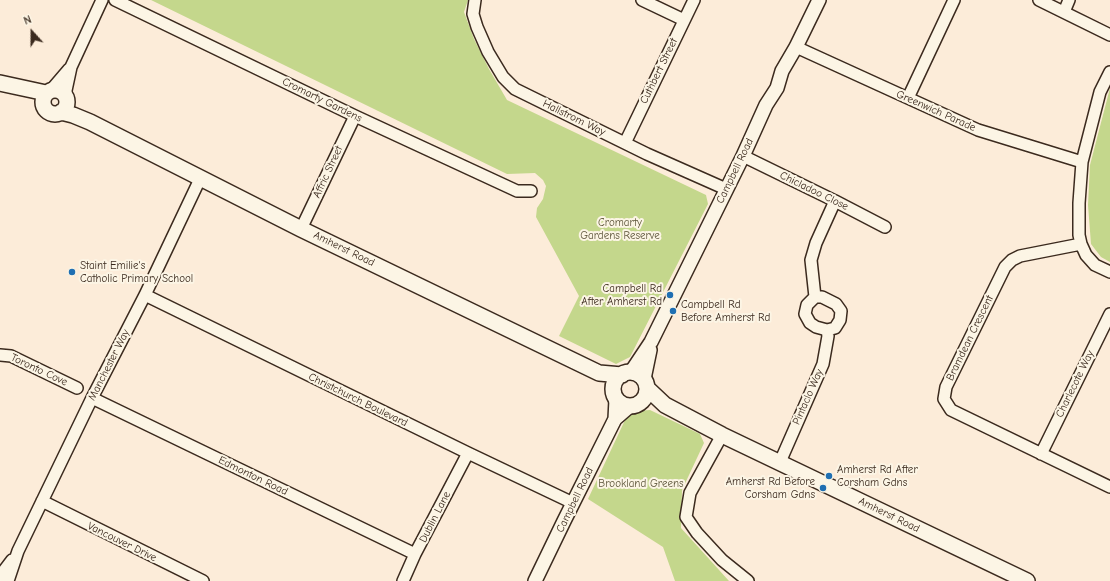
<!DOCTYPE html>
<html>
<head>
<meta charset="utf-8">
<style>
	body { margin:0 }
	#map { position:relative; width:1110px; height:581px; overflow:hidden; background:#fcecd9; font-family:"Comic Neue",sans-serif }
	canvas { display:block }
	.north { position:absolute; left:12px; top:12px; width:40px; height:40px; -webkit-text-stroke:3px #fcf5e5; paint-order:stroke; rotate:339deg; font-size:11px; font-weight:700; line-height:16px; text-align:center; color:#3b2a1e }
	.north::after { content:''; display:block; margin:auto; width:14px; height:18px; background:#3b2a1e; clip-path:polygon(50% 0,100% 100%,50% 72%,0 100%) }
</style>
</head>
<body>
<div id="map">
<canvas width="1110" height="581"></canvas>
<div class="north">N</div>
</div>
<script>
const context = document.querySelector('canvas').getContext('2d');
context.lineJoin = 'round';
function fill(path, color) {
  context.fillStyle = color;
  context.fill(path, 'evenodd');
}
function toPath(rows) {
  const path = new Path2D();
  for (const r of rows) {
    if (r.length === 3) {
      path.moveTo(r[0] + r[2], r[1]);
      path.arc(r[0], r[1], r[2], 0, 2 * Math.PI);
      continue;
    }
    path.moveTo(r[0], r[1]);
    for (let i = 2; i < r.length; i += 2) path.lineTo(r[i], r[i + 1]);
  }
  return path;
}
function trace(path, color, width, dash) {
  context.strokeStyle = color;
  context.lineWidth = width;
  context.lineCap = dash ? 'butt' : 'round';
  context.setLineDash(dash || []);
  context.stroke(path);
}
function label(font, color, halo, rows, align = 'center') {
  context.font = font + ' "Comic Neue",sans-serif';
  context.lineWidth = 4;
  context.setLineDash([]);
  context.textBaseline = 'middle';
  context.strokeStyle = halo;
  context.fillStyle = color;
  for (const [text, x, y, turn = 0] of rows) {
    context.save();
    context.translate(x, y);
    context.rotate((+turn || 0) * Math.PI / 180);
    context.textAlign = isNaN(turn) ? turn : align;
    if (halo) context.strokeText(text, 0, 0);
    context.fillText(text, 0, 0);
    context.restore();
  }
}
fill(toPath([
	[151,0,468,0,464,12,474,39,489,69,507,100,706,195,708,204,630,357,616,364,559,336,579,296,536,217,537,208,543,199,546,186,543,180,535,173,507,174],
	[1110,88,1110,262,1101,257,1091,244,1088,205,1090,165],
	[650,410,700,434,704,443,682,490,681,528,729,581,675,581,663,547,588,499,626,418,637,411]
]), '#c4d78c');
const minor = toPath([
	[115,0,355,116,517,191,531,191],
	[475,0,473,14,477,27,488,52,503,77,515,89,647,154,726,189],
	[642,0,684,20],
	[1039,0,1110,35],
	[1064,12,1069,0],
	[796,47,978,130,1082,162],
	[1110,72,1100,92,1082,162,1079,203,1079,235,1081,244,1086,255,1095,265,1110,272],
	[51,90,69,69],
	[65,95,71,67,102,0],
	[908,98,954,0],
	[625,143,694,0],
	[743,156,835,201,885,227],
	[301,229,355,116],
	[1081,244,1020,256,1012,260,1005,267,946,387,944,399,951,410,1110,487],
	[145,295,468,453,573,503],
	[815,297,822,297,836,304,841,311,840,320,835,328,827,330,816,327,810,323,805,314,807,305,815,297],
	[815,297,811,260,816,243,835,201],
	[0,355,11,356,77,388],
	[92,398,415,554],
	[722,435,690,493,686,517,697,533,722,560,748,581],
	[1041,454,1110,314],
	[780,462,823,364,828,336,827,330],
	[42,501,203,581],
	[0,576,12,560],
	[8,581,18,551,92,398,145,295,200,179],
	[403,581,415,554,468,453]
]);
const tertiary = toPath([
	[631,372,651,342,743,156,766,105,777,88,782,71,796,47,819,0],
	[644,379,650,350],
	[615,419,630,406],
	[535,581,564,521,615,419,616,399]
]);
const secondary = toPath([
	[0,83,46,93],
	[55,102,12],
	[61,112,73,115,90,122,301,229,599,373,622,375],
	[630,389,17],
	[648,389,665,405,722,435,1027,581]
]);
trace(minor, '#3b2a1e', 14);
trace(tertiary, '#3b2a1e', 16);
trace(secondary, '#3b2a1e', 18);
trace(minor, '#fcf5e5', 11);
trace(tertiary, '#fcf5e5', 13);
trace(secondary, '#fcf5e5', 15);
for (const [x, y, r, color] of [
	[72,272,4,"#1f6fb2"],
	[670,295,4,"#1f6fb2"],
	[673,311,4,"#1f6fb2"],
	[829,476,4,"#1f6fb2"],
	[823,488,4,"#1f6fb2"]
]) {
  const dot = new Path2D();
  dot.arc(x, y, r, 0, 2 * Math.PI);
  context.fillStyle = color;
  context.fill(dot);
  trace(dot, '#fcf5e5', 1.5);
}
label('11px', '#3b2a1e', '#fcf5e5', [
	["Cuthbert Street",659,71,-64],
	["Cromarty Gardens",322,100,26],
	["Greenwich Parade",936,111,24],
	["Hallstrom Way",574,118,26],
	["Campbell Road",735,171,-64],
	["Affric Street",328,172,-65],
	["Chicladoo Close",814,191,26],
	["Amherst Road",344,249,26],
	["Bramdean Crescent",970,338,-64],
	["Manchester Way",109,365,-63],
	["Toronto Cove",39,370,25],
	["Charlecote Way",1075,384,-64],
	["Pintaclo Way",808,397,-66],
	["Christchurch Boulevard",358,400,26],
	["Edmonton Road",253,476,26],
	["Campbell Road",575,500,-64],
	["Amherst Road",889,515,26],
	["Dublin Lane",435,517,-63],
	["Vancouver Drive",122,542,26]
]);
label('11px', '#5d553a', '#fcf5e5', [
	["Cromarty",620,223],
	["Gardens Reserve",620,236],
	["Brookland Greens",641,484]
]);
label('11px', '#3b2a1e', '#fcf5e5', [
	["Staint Emilie's",80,266],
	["Catholic Primary School",80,279],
	["Campbell Rd",662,289,"right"],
	["After Amherst Rd",662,302,"right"],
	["Campbell Rd",681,305],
	["Before Amherst Rd",681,318],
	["Amherst Rd After",837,470],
	["Corsham Gdns",837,483],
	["Amherst Rd Before",815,482,"right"],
	["Corsham Gdns",815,495,"right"]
], 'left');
</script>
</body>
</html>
